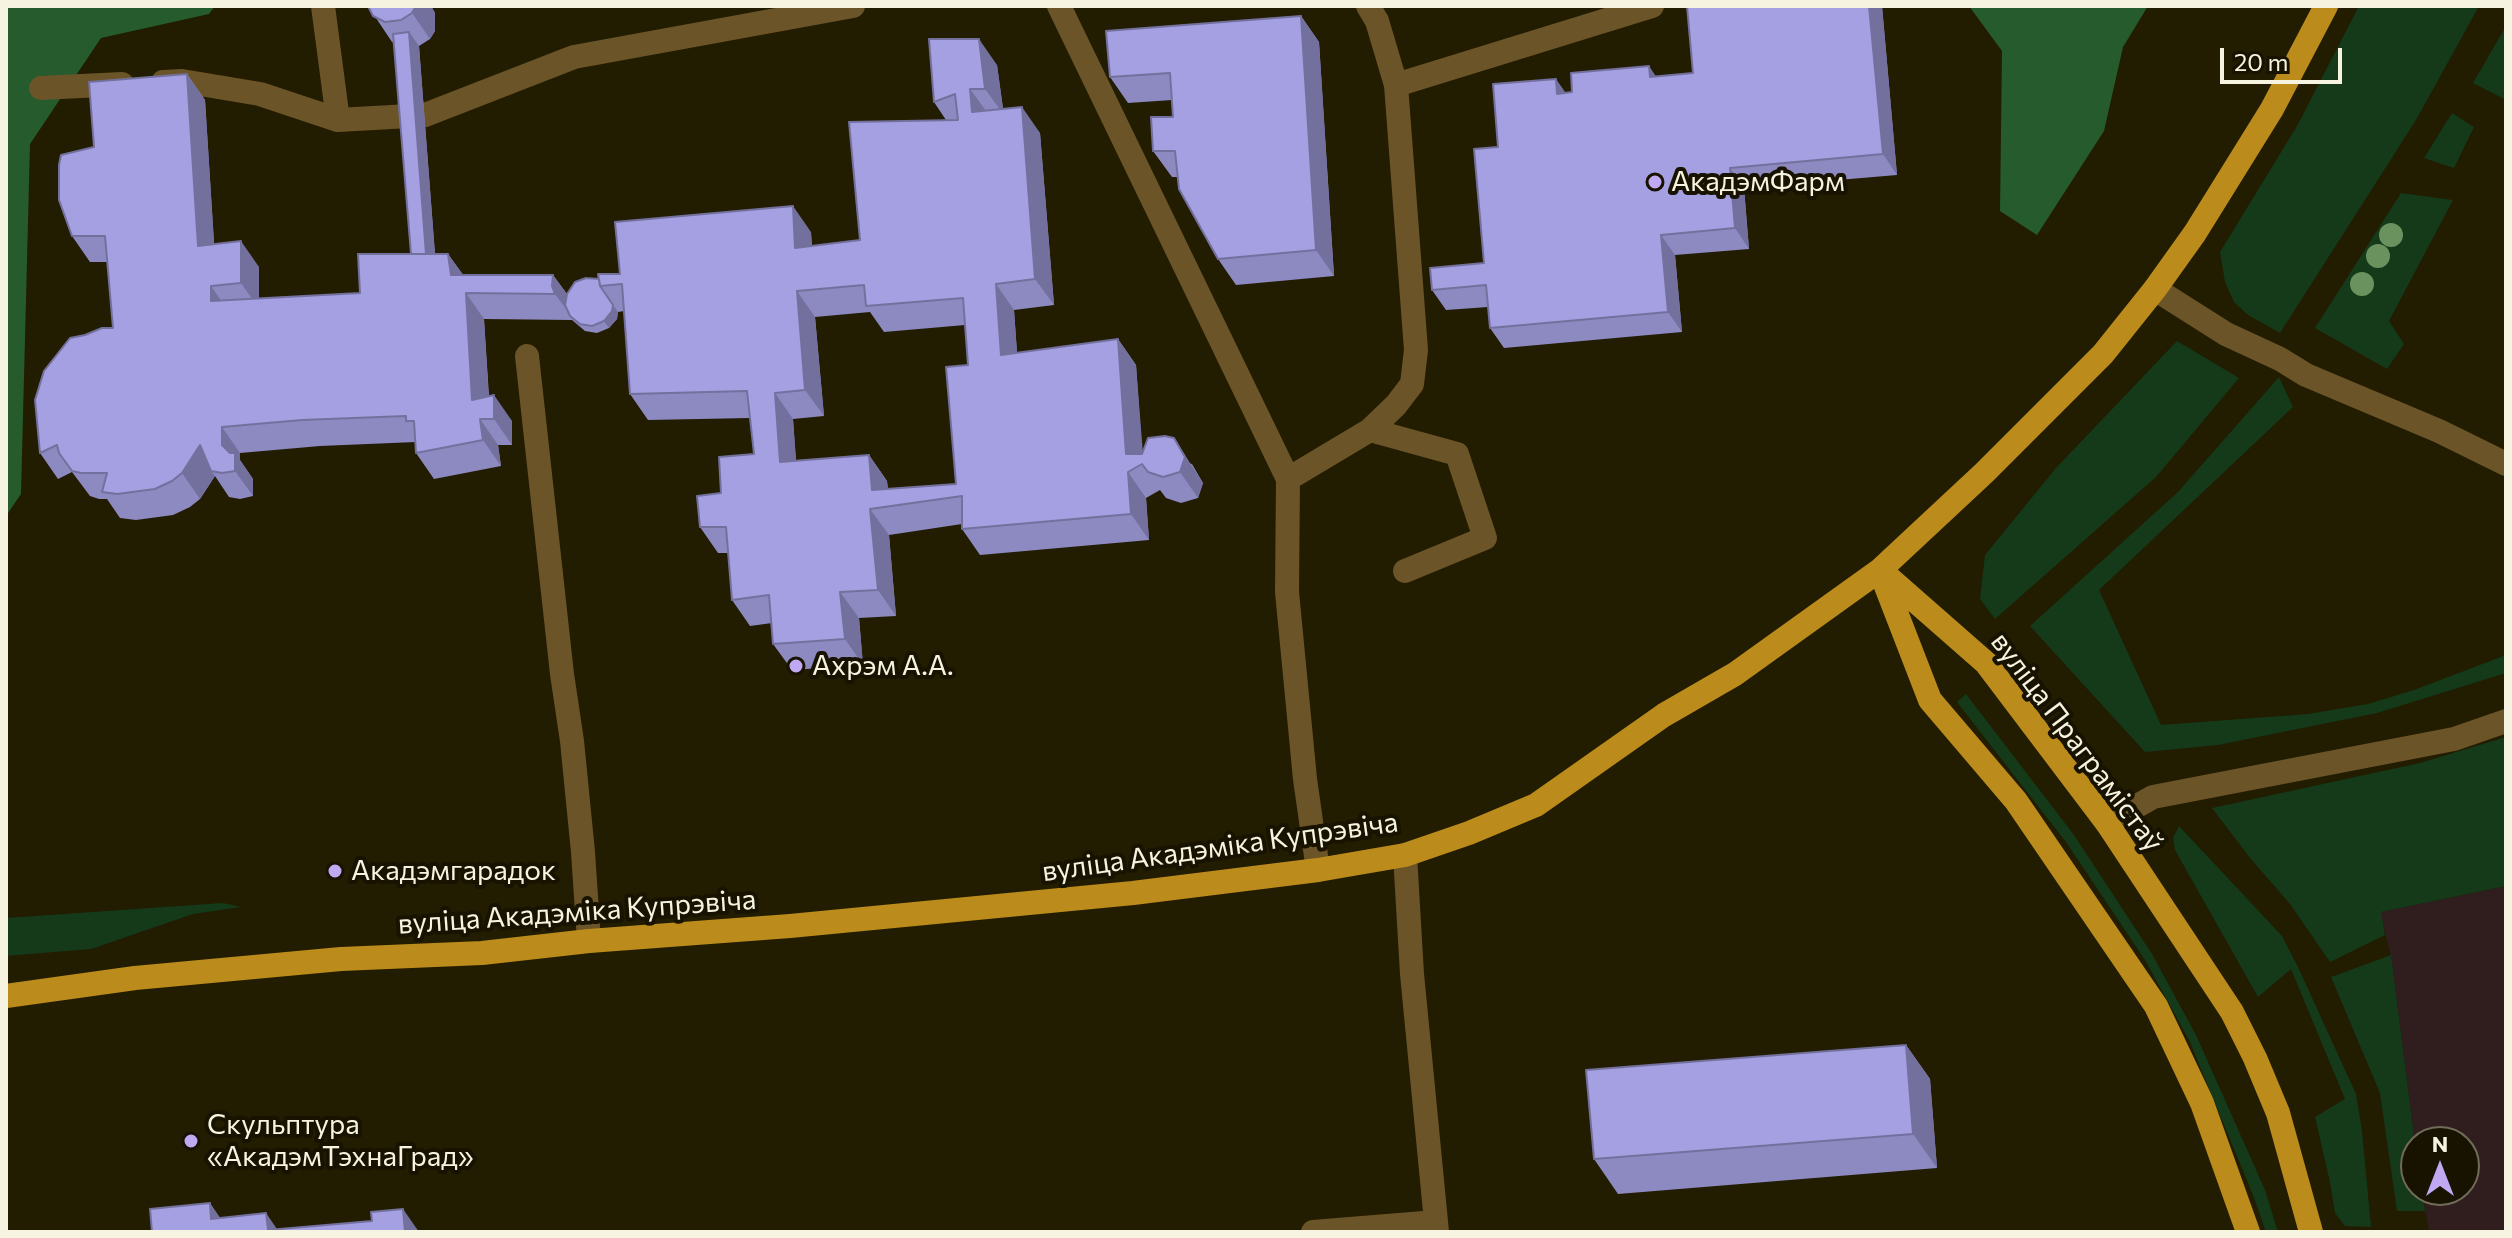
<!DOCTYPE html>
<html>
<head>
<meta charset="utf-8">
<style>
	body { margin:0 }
	#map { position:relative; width:2512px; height:1238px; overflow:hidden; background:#221c00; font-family:Commissioner,sans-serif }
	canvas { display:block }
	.frame { position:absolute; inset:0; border:8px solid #f6f3e1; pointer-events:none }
	.north { position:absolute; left:2400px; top:1126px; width:80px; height:80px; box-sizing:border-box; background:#181200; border:2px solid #716c5a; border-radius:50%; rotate:0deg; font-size:22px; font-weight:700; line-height:32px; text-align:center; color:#f6f3e1 }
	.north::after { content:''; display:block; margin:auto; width:28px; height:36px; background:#c0a8f3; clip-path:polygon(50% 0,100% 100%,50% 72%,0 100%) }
	.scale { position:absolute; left:2220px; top:48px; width:122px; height:36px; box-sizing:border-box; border:4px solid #f6f3e1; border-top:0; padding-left:10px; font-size:24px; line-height:28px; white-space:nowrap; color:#f6f3e1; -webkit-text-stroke:6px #181200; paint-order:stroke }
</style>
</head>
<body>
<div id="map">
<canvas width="2512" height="1238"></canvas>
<div class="frame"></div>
<div class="north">N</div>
<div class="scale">20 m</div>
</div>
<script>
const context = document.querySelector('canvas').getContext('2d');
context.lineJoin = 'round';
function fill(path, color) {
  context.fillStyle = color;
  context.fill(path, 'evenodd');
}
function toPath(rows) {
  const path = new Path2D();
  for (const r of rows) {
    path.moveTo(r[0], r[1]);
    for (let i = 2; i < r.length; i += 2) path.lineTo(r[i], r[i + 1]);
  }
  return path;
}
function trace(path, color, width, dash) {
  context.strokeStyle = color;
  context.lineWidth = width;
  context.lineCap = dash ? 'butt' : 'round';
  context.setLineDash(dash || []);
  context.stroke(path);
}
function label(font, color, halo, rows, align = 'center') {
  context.font = font + ' Commissioner,sans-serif';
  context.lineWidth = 8;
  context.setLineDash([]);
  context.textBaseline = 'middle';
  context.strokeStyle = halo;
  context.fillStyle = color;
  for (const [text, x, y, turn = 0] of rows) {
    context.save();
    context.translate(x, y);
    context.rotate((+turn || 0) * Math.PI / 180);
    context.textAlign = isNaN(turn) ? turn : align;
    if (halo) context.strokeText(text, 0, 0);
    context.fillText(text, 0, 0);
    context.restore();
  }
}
fill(toPath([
	[2506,886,2506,1232,2429,1232,2422,1190,2464,1190,2464,1142,2416,1142,2416,1151,2391,956,2380,912]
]), '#301d1e');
fill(toPath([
	[2359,6,2479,6,2416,120,2280,333,2248,315,2234,302,2225,282,2220,252,2297,126],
	[2506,26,2506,100,2473,83],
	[2452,113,2474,127,2454,168,2424,158],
	[2401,193,2453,200,2389,321,2404,344,2387,369,2315,328],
	[2177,341,2239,378,2156,477,1995,619,1980,599,1985,555,2056,468],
	[2279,377,2293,407,2099,590,2161,725,2308,714,2368,704,2414,690,2506,655,2506,673,2377,713,2218,745,2145,752,2030,626,2178,492],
	[1966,694,2074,835,2152,954,2196,1035,2265,1190,2278,1232,2266,1232,2253,1195,2189,1040,2145,960,2066,842,1957,702],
	[2506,737,2506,886,2381,912,2385,935,2330,962,2290,904,2250,858,2212,808,2420,763],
	[2179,826,2282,936,2298,967,2356,1094,2362,1131,2371,1227,2345,1226,2335,1213,2330,1182,2315,1117,2345,1099,2291,969,2258,997,2175,850,2173,838],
	[223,903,241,907,193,914,91,949,6,956,6,918],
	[2391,955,2416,1151,2416,1190,2422,1190,2425,1211,2397,1211,2380,1093,2331,977]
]), '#143a1a');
fill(toPath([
	[6,6,215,6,209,14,101,38,30,144,21,494,6,516],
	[1969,6,2148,6,2123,47,2104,131,2037,235,2000,211,2002,51]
]), '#255b2d');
trace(toPath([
	[323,6,338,120],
	[1059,6,1288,479],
	[1368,6,1377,21,1396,85],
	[163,82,182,81,260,94,338,120,409,116],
	[41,88,122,84],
	[425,115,574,57,853,6],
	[2155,289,2226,334,2280,359,2306,375,2439,431,2506,464],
	[527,356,562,674,572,741,583,852,589,941],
	[1370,430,1396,405,1412,384,1416,350,1396,85,1652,6],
	[2107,823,2153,797,2454,739,2506,721],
	[1405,855,1412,974,1437,1232],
	[1318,870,1305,779,1287,592,1288,479,1370,430,1457,454,1485,538,1405,571],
	[1313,1232,1436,1222]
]), '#6b5427', 24);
trace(toPath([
	[1880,570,1986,663,2107,823,2232,1012,2255,1058,2278,1113,2311,1232],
	[1882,576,1930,700,2016,801,2156,1006,2202,1103,2248,1232],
	[6,996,135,978,341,959,482,953,589,941,790,926,1133,893,1318,870,1405,855,1469,833,1536,805,1664,715,1735,674,1880,570,1984,473,2103,354,2155,289,2195,233,2272,109,2326,6]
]), '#bb8c1b', 24);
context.fillStyle = '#6a925e';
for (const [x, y] of [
	[2391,235],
	[2378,256],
	[2362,284]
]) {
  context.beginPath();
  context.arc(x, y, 12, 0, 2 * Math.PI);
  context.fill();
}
fill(toPath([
	[368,6,431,6,435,13,435,31,430,39,419,46,435,254,448,254,463,275,553,275,567,294,599,279,811,232,812,246,860,240,946,120,934,102,997,65,1003,109,1040,133,1054,305,1014,310,1017,353,1118,339,1136,365,1142,452,1192,464,1203,483,1198,498,1181,503,1166,498,1160,490,1146,498,1149,540,980,555,962,529,962,524,889,535,896,616,859,618,863,665,792,670,773,644,772,623,750,626,732,600,728,553,718,553,700,527,721,493,754,454,750,418,648,420,630,394,624,311,618,312,617,319,609,328,597,333,585,331,572,320,484,319,489,396,512,421,512,445,498,445,501,466,434,479,416,453,416,442,320,446,240,453,240,460,253,479,253,496,240,499,229,497,215,476,200,499,190,507,173,515,136,520,120,518,107,499,99,499,90,496,72,472,58,479,40,453,85,335,113,328,107,262,90,262,72,236,94,147,187,74,205,100,214,244,259,267,259,298,360,293,411,254,394,43,392,42],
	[870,312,884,332,965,325,968,365,956,484,888,489,887,481,869,455,796,461,793,419,824,416,815,317],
	[1882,6,1897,175,1744,188,1749,249,1675,255,1682,332,1504,348,1490,328,1488,307,1446,310,1432,290,1484,263,1498,147,1566,93,1656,77,1693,73],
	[1301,16,1319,42,1334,276,1236,285,1218,259,1178,177,1172,177,1153,151,1173,117,1172,100,1128,103,1110,77],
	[1906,1045,1930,1079,1937,1168,1618,1194,1594,1159]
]), '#8d8ac2');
fill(toPath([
	[416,6,431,6,435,13,435,31,430,39,412,13],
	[1869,6,1882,6,1897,175,1883,154],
	[1301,16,1319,42,1334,276,1316,250],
	[409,32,419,46,437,280,427,266],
	[979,39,997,65,1004,115,985,89],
	[1649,66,1663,87,1650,77],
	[187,74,205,100,216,272,198,246],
	[1556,79,1570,99,1557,94],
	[970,89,989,115,972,112],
	[1022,107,1040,133,1054,305,1035,279],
	[1730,168,1744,188,1749,249,1735,228],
	[793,206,811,232,813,274,795,248],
	[1661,235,1675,255,1682,332,1668,312],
	[241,241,259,267,259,309,241,283],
	[448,254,467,280,466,293,484,319,490,419,472,400],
	[553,275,572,301,570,312,574,320,555,294,552,286],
	[996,284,1014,310,1019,381,1001,355],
	[211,286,229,312,211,301],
	[797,291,815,317,824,416,805,390],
	[613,305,618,312,617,319,609,328,604,321],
	[1118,339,1136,365,1144,467,1142,464,1126,454],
	[775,393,793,419,798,488,780,462],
	[494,395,512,421,512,445,494,419],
	[480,419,498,445,501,466,483,440],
	[222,427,240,453,240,460,253,479,253,496,235,471,222,445],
	[1174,438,1203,483,1198,498,1180,472],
	[200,445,211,471,215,476,200,499,182,473],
	[869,455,887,481,889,506,872,490],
	[1128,472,1146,498,1149,540,1131,514],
	[870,509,889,535,896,616,878,590],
	[840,592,859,618,863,665,845,639],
	[1906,1045,1930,1079,1937,1168,1913,1134],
	[210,1203,228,1229,211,1219],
	[403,1209,419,1232,405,1232],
	[266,1213,279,1232,268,1230]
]), '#73709e');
const building = toPath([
	[368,6,416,6,412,13,401,20,385,22,373,16,368,6],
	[1687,6,1869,6,1883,154,1730,168,1735,228,1661,235,1668,312,1490,328,1486,285,1432,290,1430,268,1484,263,1474,149,1498,147,1493,84,1556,79,1557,94,1572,92,1571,73,1649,66,1650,77,1693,73,1687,6],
	[1301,16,1316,250,1218,259,1179,189,1175,151,1153,151,1151,117,1173,117,1170,73,1110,77,1106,31,1301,16],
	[409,32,426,254,411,254,393,34,409,32],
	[929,39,979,39,985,89,970,89,972,112,1022,107,1035,279,996,284,1001,355,1118,339,1126,454,1142,454,1148,438,1165,436,1174,438,1185,457,1180,472,1163,477,1148,472,1142,464,1128,472,1131,514,962,529,962,496,870,509,878,590,840,592,845,639,773,644,769,595,732,600,726,527,700,527,697,496,721,493,719,457,754,454,747,391,630,394,622,284,600,286,598,274,620,274,615,222,793,206,795,248,860,240,849,122,958,120,955,94,934,102,929,39],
	[864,285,866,306,963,298,968,365,946,367,956,484,872,490,869,455,780,462,775,393,805,390,797,291,864,285],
	[187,74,198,246,241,241,241,283,211,286,211,301,360,293,358,254,448,254,451,275,553,275,552,286,555,294,466,293,472,400,494,395,494,419,480,419,483,440,416,453,414,421,406,421,406,416,302,420,222,427,222,445,230,453,235,453,235,471,222,473,211,471,200,445,182,473,172,481,155,489,117,494,102,492,107,473,81,473,72,471,59,453,57,445,40,453,35,400,44,371,70,338,85,335,102,328,113,328,105,236,72,236,59,200,59,165,61,155,94,147,89,82,187,74],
	[586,278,599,279,600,286,613,305,612,311,604,321,592,326,580,324,570,316,565,305,567,294,575,282,586,278],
	[1906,1045,1913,1134,1594,1159,1586,1070,1906,1045],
	[210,1203,211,1219,266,1213,268,1230,372,1221,371,1212,403,1209,405,1232,152,1232,150,1209,210,1203]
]);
fill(building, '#a4a0e1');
trace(building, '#73709e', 2);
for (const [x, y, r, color] of [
	[1655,182,8,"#c0a8f3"],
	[796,666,8,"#c0a8f3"],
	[335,871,8,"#c0a8f3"],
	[191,1141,8,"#c0a8f3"]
]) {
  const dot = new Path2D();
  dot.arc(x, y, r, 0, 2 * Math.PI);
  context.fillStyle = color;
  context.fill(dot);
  trace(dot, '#181200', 3);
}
label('28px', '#f6f3e1', '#181200', [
	["АкадэмФарм",1671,182],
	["Ахрэм А.А.",812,666],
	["Акадэмгарадок",351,871],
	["Скульптура",207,1125],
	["«АкадэмТэхнаГрад»",207,1157]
], 'left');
label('28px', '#f6f3e1', '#181200', [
	["вуліца Праграмістаў",2077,742,53],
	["вуліца Акадэміка Купрэвіча",1220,847,-8],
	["вуліца Акадэміка Купрэвіча",577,912,-4]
]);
</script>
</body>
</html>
